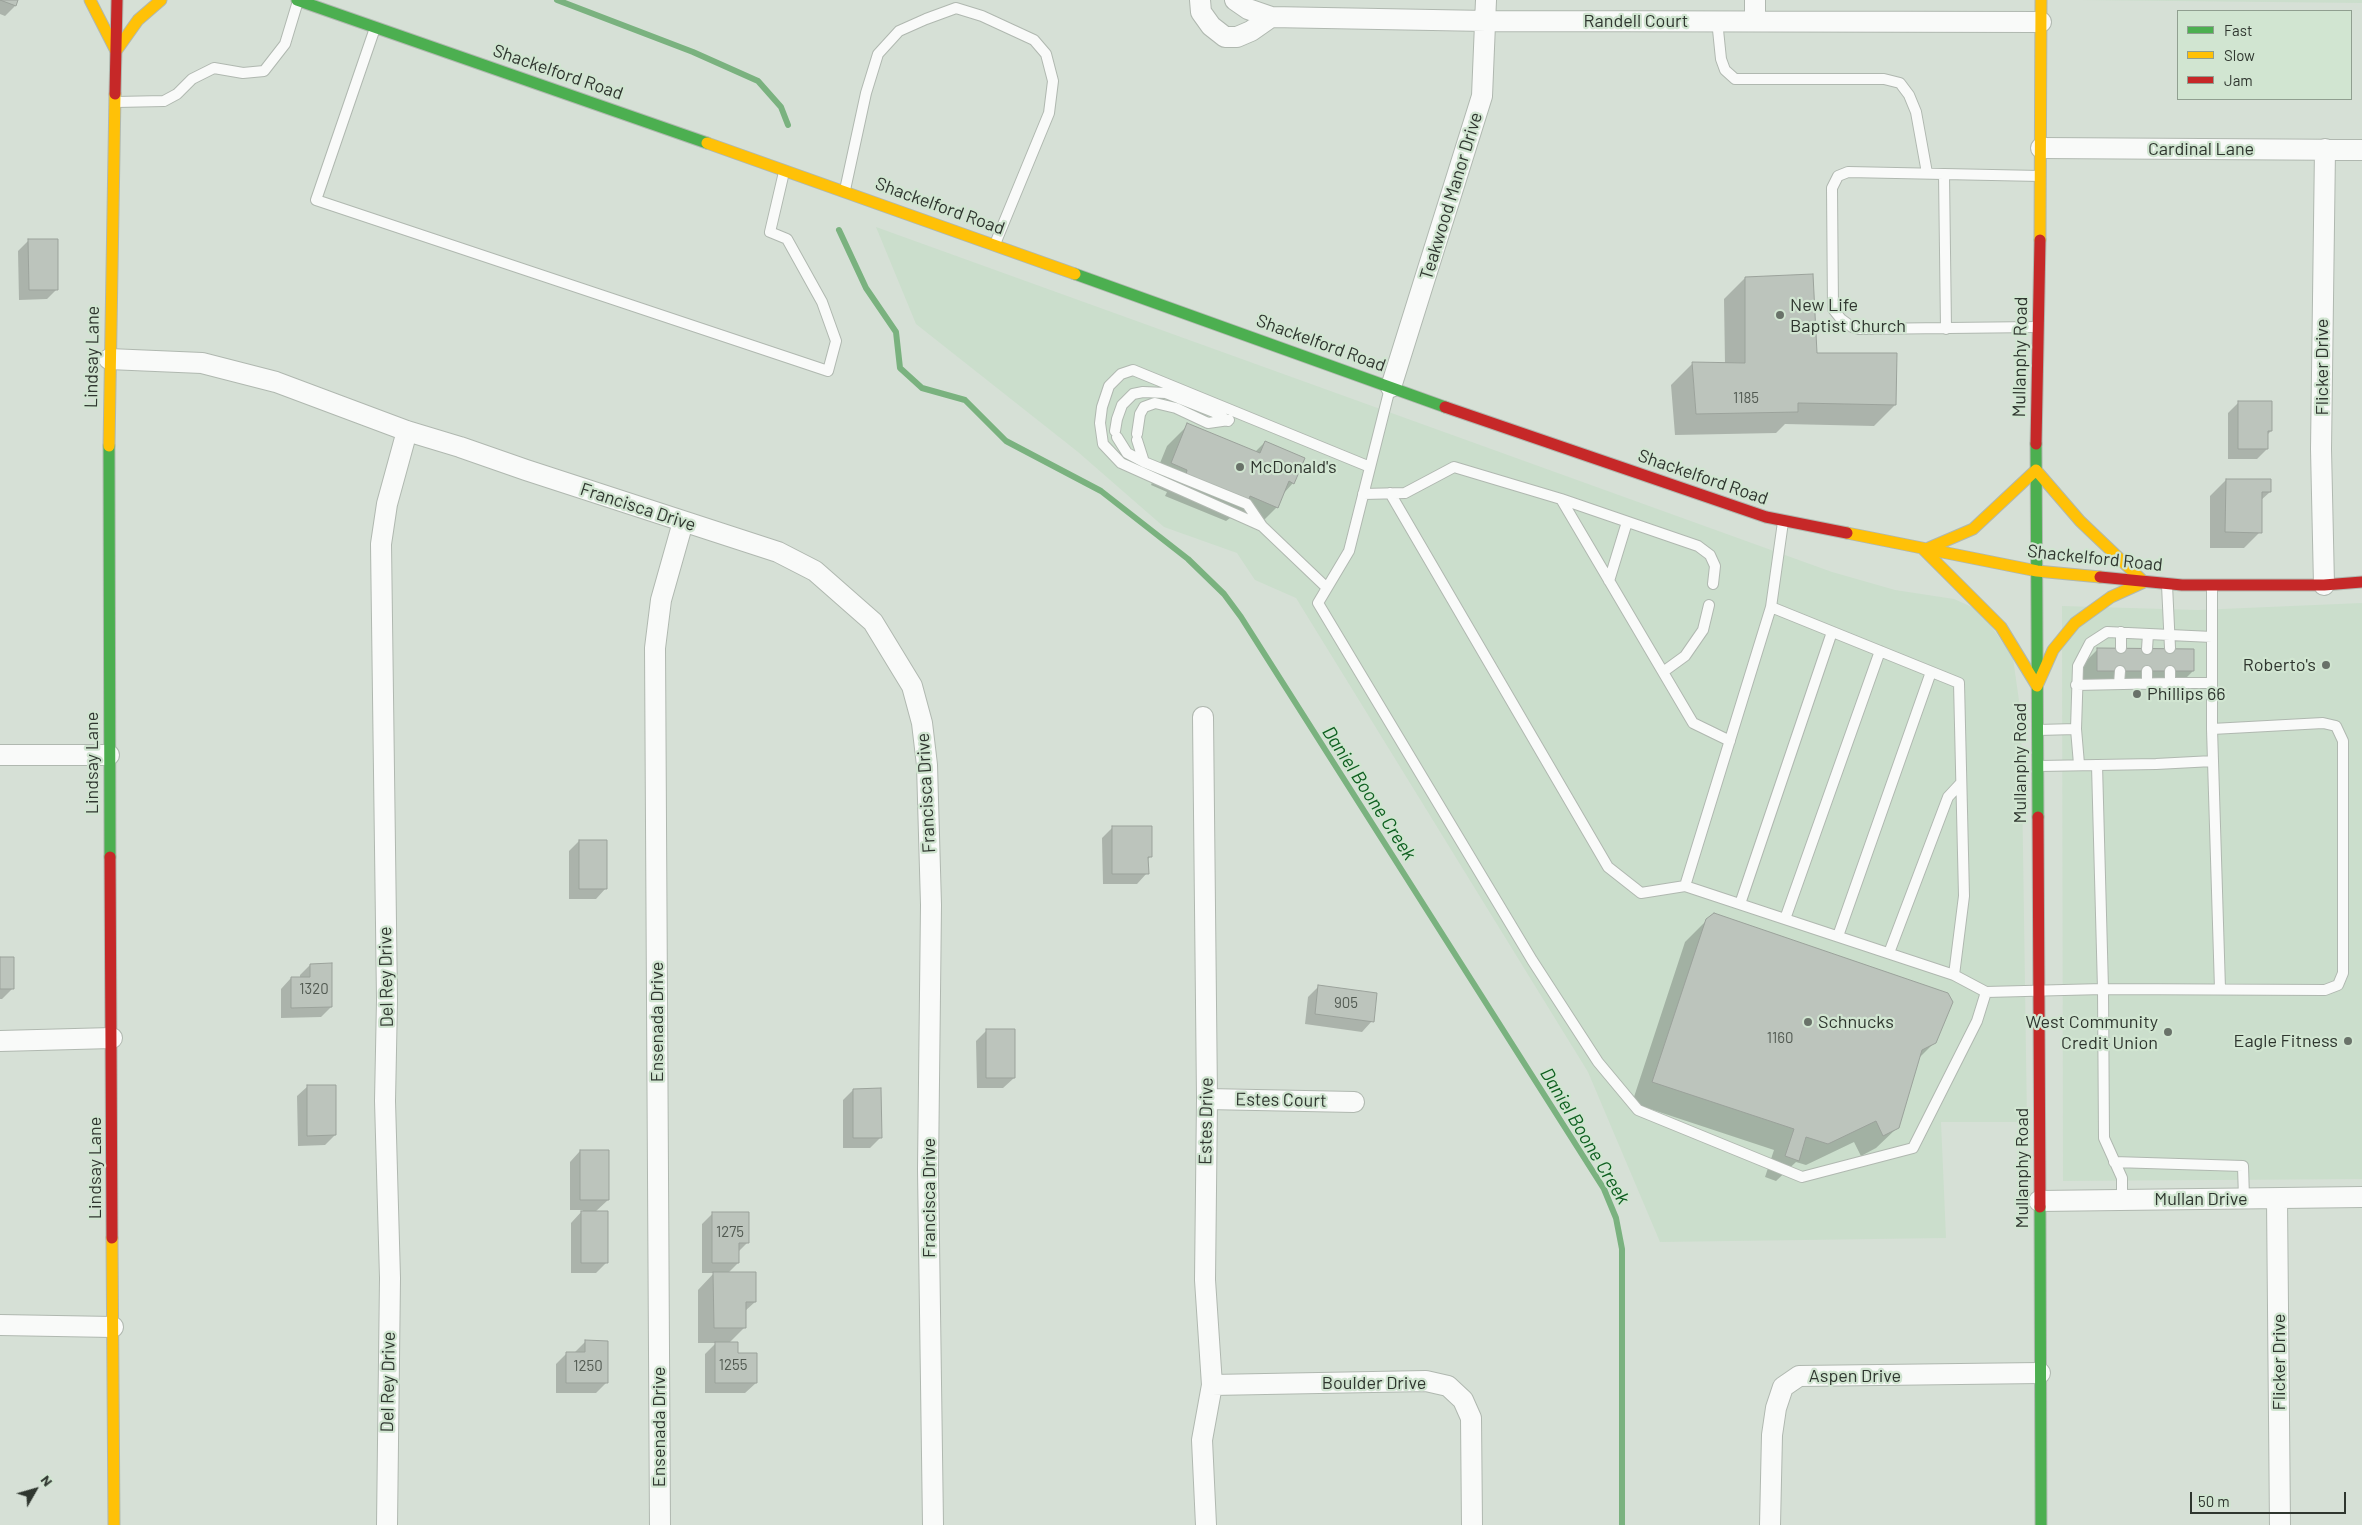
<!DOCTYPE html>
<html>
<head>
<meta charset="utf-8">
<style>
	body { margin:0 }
	#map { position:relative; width:2362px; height:1525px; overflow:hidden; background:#d6e0d6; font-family:Barlow,sans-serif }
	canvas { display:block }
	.legend { position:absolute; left:2177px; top:10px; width:175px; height:90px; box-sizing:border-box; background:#d1e5d1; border:1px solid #909f90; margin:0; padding:6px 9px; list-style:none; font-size:15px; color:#2f362f }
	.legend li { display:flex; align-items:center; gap:10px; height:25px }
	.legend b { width:25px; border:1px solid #909f90 }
	.north { position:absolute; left:10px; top:1465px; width:50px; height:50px; -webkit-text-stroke:4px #d1e5d1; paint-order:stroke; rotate:52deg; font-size:14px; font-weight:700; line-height:20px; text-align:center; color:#2f362f }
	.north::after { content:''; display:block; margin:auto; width:18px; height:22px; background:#2f362f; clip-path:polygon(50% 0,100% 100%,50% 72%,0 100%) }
	.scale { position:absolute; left:2190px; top:1492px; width:156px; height:22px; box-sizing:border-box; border:2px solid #2f362f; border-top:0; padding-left:6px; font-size:15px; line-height:18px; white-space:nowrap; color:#2f362f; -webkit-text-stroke:4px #d1e5d1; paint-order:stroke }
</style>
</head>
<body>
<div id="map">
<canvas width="2362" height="1525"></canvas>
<ul class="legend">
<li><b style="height:6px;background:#4caf50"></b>Fast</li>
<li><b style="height:6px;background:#ffc107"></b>Slow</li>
<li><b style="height:6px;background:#c62828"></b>Jam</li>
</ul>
<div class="north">N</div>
<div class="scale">50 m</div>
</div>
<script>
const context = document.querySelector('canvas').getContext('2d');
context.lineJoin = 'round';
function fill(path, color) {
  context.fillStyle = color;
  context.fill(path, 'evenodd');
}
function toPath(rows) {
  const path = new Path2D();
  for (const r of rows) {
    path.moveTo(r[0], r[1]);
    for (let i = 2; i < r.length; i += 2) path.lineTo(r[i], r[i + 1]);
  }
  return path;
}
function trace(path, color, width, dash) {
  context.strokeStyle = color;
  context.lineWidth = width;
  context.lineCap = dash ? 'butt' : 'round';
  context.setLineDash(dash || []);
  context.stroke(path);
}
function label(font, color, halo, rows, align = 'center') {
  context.font = font + ' Barlow,sans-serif';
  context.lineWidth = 4.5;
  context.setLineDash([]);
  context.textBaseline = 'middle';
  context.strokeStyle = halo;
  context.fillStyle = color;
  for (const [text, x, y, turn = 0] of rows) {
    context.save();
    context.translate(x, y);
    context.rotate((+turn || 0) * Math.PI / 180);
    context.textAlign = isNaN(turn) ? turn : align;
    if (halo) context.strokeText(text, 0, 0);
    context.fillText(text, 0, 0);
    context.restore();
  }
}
fill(toPath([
	[2082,0,2362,0,2362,3],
	[876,227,1832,572,1895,590,1954,599,1981,611,2013,658,2021,715,2027,1122,1941,1122,1946,1238,1660,1242,1588,1072,1296,598,1255,580,1237,553,1164,527,1078,452,916,324],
	[2362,603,2362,1179,2063,1181,2062,606,2198,610]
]), '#cbdecc');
fill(toPath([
	[0,0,17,0,15,6,5,16,0,14],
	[29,240,57,289,47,299,19,300,18,251],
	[1745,278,1816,354,1895,405,1874,426,1785,424,1776,433,1675,435,1671,385,1692,364,1725,364,1724,299],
	[2238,403,2271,431,2267,435,2267,449,2257,459,2228,459,2228,413],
	[1188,425,1255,452,1265,442,1293,483,1283,494,1277,507,1256,528,1230,518,1226,521,1165,496,1167,492,1151,485,1167,446],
	[2226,480,2270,492,2260,501,2260,532,2244,548,2210,548,2210,496],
	[2098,649,2193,671,2177,687,2082,686,2082,665],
	[1112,828,1151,856,1147,860,1147,873,1137,884,1103,884,1102,838],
	[579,841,606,888,596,899,569,899,569,851],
	[1707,920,1935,1042,1918,1059,1898,1127,1876,1148,1861,1156,1854,1142,1806,1165,1796,1162,1776,1181,1765,1177,1774,1150,1632,1103,1685,942],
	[0,958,13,988,2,999,0,999],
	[310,965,331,1007,321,1017,281,1018,281,989,291,978,300,978,300,975],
	[1319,986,1372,1021,1362,1032,1305,1024,1308,997],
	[986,1031,1014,1078,1003,1088,977,1088,976,1041],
	[308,1086,335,1135,325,1145,298,1146,297,1096],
	[853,1090,881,1137,870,1148,843,1148,843,1100],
	[580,1151,608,1200,595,1212,607,1262,596,1273,571,1273,571,1223,583,1210,570,1210,570,1162],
	[713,1213,748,1242,738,1252,738,1263,727,1274,755,1302,745,1311,745,1327,729,1343,756,1383,745,1393,705,1393,705,1354,716,1343,698,1343,698,1290,714,1273,702,1273,702,1224],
	[585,1342,607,1382,596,1393,556,1393,556,1364,566,1354,575,1352]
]), '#0003');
trace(toPath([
	[557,0,693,52,758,81,781,107,788,125],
	[839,230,866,288,896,332,900,368,922,388,965,400,1006,441,1101,491,1188,559,1224,594,1241,617,1604,1189,1616,1218,1622,1249,1622,1525]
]), '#7ab27f', 6);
const building = toPath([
	[0,0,18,0,16,6,0,0],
	[28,239,58,239,58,290,29,290,28,239],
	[1813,274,1817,353,1897,353,1896,405,1798,403,1798,412,1696,414,1692,362,1745,363,1745,277,1813,274],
	[2238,401,2272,401,2272,431,2268,431,2268,449,2238,449,2238,401],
	[1187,423,1260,453,1265,441,1305,458,1294,484,1289,481,1278,508,1250,496,1249,500,1186,475,1187,470,1171,463,1187,423],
	[2226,479,2271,479,2271,492,2262,492,2262,533,2225,532,2226,479],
	[2097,648,2194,649,2194,671,2097,671,2097,648],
	[1112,826,1152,826,1152,857,1148,857,1149,874,1112,874,1112,826],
	[579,840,607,840,607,889,579,889,579,840],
	[1714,913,1948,993,1953,1002,1936,1043,1922,1050,1899,1128,1883,1136,1876,1121,1828,1144,1806,1137,1799,1161,1785,1156,1794,1129,1652,1082,1706,919,1714,913],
	[0,957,14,957,14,989,0,989,0,957],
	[332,963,332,1007,291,1008,291,977,310,977,310,964,332,963],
	[1318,985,1377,993,1374,1022,1315,1014,1318,985],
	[986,1029,1015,1029,1015,1078,986,1078,986,1029],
	[307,1085,336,1085,336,1135,307,1136,307,1085],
	[881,1088,882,1138,853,1138,853,1089,881,1088],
	[580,1150,609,1150,609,1200,580,1200,580,1150],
	[581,1211,608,1211,608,1263,581,1263,581,1211],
	[712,1212,749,1212,749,1243,739,1243,739,1263,712,1263,712,1212],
	[713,1272,756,1272,756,1302,746,1302,746,1328,714,1328,713,1272],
	[585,1340,608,1341,608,1383,566,1383,566,1352,585,1352,585,1340],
	[715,1342,738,1342,738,1353,757,1353,757,1383,715,1383,715,1342]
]);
fill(building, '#bcc4bc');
trace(building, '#9ba29b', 1);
const lane = toPath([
	[1717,20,1721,59,1725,70,1735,79,1884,79,1900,83,1909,95,1916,112,1927,173],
	[375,28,316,200,828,371,836,341,822,302,787,239,770,232,784,172],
	[116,102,164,101,177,94,192,79,214,68,243,73,264,71,285,44,298,1],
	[1944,174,1946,329],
	[845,190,866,93,878,54,899,31,926,19,956,8,982,16,1034,40,1046,54,1053,81,1049,113,995,244],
	[2037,327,1859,329,1852,327,1841,319,1833,309,1832,188,1838,176,1848,172,2040,176],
	[1390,388,1349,551,1318,603,1532,960,1598,1062,1638,1110,1802,1177,1913,1148,1977,1021,1986,992],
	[1115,431,1117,419,1122,405,1133,394,1143,392,1166,393,1214,412,1228,421],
	[1137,434,1140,414,1144,407,1155,403,1176,408,1208,423,1229,420],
	[1117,437,1127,453,1144,462,1247,504,1262,526,1327,588],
	[1137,440,1144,462],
	[1390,493,1608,867,1641,893,1685,886],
	[1363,494,1405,493,1454,467,1561,499,1693,723,1730,741],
	[1561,499,1698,546,1710,555,1715,566,1713,584],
	[1783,522,1771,607,1959,683,1964,896,1954,975],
	[1262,526,1121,463,1103,444,1100,423,1102,407,1109,386,1121,374,1133,370,1370,467],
	[1609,581,1627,522],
	[2167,585,2170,648],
	[1771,607,1685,886,1954,975,1986,992,2103,989,2325,990,2338,985,2343,973,2343,741,2336,726,2323,723,2212,729,2212,587],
	[2121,632,2121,648],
	[2147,649,2148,634],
	[2170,671,2170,683,2212,683],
	[1663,672,1685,656,1703,630,1709,605],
	[2119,684,2120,671],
	[2147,684,2147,671],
	[2076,685,2170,683],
	[2038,730,2076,729],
	[2213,761,2220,989],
	[2079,764,2076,729,2078,666,2090,643,2107,632,2212,637],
	[2097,765,2103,989,2104,1138,2122,1178,2122,1200],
	[2039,766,2156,764,2213,761,2212,729],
	[1740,904,1832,632],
	[1785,919,1880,651],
	[1838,936,1931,672],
	[1889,953,1948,797,1961,783],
	[2114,1162,2243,1166,2244,1198]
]);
const street = toPath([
	[1200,0,1201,12,1211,26,1225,37,1237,37,1251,31,1271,17],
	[1235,0,1248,9,1271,17,1486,21,2041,22],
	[1755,20,1755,0],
	[2041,148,2362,150],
	[109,359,202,363,276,382,407,431,460,447,526,470,778,552,815,571,873,622,912,686,922,723,927,765,931,905,928,1169,933,1525],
	[1391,387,1482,96,1486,0],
	[2324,585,2321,449,2325,149],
	[1203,717,1207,1099,1205,1280,1212,1385,1202,1440,1206,1525],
	[0,755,109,755],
	[0,1041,112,1038],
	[1207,1099,1354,1102],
	[2277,1199,2280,1525],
	[2039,1201,2362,1197],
	[0,1325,113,1327],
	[1212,1385,1426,1381,1448,1386,1463,1400,1471,1418,1472,1525],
	[387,1525,390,1278,385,1101,387,1000,381,544,387,504,407,431],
	[660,1525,655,648,661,600,683,522],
	[1770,1525,1772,1435,1776,1408,1783,1387,1799,1376,2040,1373]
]);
const fast = toPath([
	[297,0,707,143],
	[1075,274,1445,407],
	[2036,444,2038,817],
	[109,446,110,857],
	[2040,1207,2041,1525]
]);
const slow = toPath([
	[90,0,116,51,138,20,161,0],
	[707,143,1075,274],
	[2040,240,2041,0],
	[109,446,115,94],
	[1847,533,2037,571,2100,577],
	[1924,550,1973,529,2036,470,2080,521,2144,582],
	[1924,550,2001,627,2037,686],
	[2037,686,2053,650,2075,623,2111,597,2144,582],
	[112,1238,114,1525]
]);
const jam = toPath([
	[115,94,117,0],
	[1445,407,1766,517,1847,533],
	[2036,444,2040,240],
	[2100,577,2182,585,2324,585,2362,582],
	[2038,817,2040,1207],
	[110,857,112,1238]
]);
trace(lane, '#b0b8b0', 12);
trace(street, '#b0b8b0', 22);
trace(fast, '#b0b8b0', 13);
trace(slow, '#b0b8b0', 13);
trace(jam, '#b0b8b0', 13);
trace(lane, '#f9faf9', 10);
trace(street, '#f9faf9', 20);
trace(fast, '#4caf50', 11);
trace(slow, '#ffc107', 11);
trace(jam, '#c62828', 11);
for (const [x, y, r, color] of [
	[1780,315,5,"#697269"],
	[1240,467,5,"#697269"],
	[2326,665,5,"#697269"],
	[2137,694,5,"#697269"],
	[1808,1022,5,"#697269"],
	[2168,1032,5,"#697269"],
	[2348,1041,5,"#697269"]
]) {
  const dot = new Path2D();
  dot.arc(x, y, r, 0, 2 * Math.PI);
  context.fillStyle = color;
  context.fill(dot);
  trace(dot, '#d1e5d1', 2);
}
label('15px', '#525a52', null, [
	["1185",1746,398],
	["1320",314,989],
	["905",1346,1003],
	["1160",1780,1038],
	["1275",730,1232],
	["1255",733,1365],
	["1250",588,1366]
]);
label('18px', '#2f362f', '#d1e5d1', [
	["Randell Court",1636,21],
	["Shackelford Road",558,72,19],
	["Cardinal Lane",2201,149],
	["Teakwood Manor Drive",1451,196,-73],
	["Shackelford Road",940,206,20],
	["Shackelford Road",1321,343,20],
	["Lindsay Lane",92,357,-89],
	["Mullanphy Road",2020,357,-89],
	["Flicker Drive",2322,367,-90],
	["Shackelford Road",1703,477,19],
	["Francisca Drive",638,507,18],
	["Shackelford Road",2095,558,6],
	["Lindsay Lane",92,763,-90],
	["Mullanphy Road",2020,763,-90],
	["Francisca Drive",926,793,-93],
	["Del Rey Drive",386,977,-91],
	["Ensenada Drive",657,1022,-90],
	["Estes Court",1281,1100,1],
	["Estes Drive",1206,1121,-89],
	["Lindsay Lane",95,1168,-90],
	["Mullanphy Road",2022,1168,-90],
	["Francisca Drive",929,1198,-90],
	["Mullan Drive",2201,1199],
	["Flicker Drive",2279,1362,-90],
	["Aspen Drive",1855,1376],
	["Del Rey Drive",388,1382,-89],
	["Boulder Drive",1374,1383],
	["Ensenada Drive",659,1427,-90]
]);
label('18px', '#2f362f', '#d1e5d1', [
	["New Life",1790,305],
	["Baptist Church",1790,326],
	["McDonald's",1250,467],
	["Roberto's",2316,665,"right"],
	["Phillips 66",2147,694],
	["Schnucks",1818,1022],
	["West Community",2158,1022,"right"],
	["Credit Union",2158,1043,"right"],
	["Eagle Fitness",2338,1041,"right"]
], 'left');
label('italic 19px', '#0e6020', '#d1e5d1', [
	["Daniel Boone Creek",1369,793,57],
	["Daniel Boone Creek",1585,1136,59]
]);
</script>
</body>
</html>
